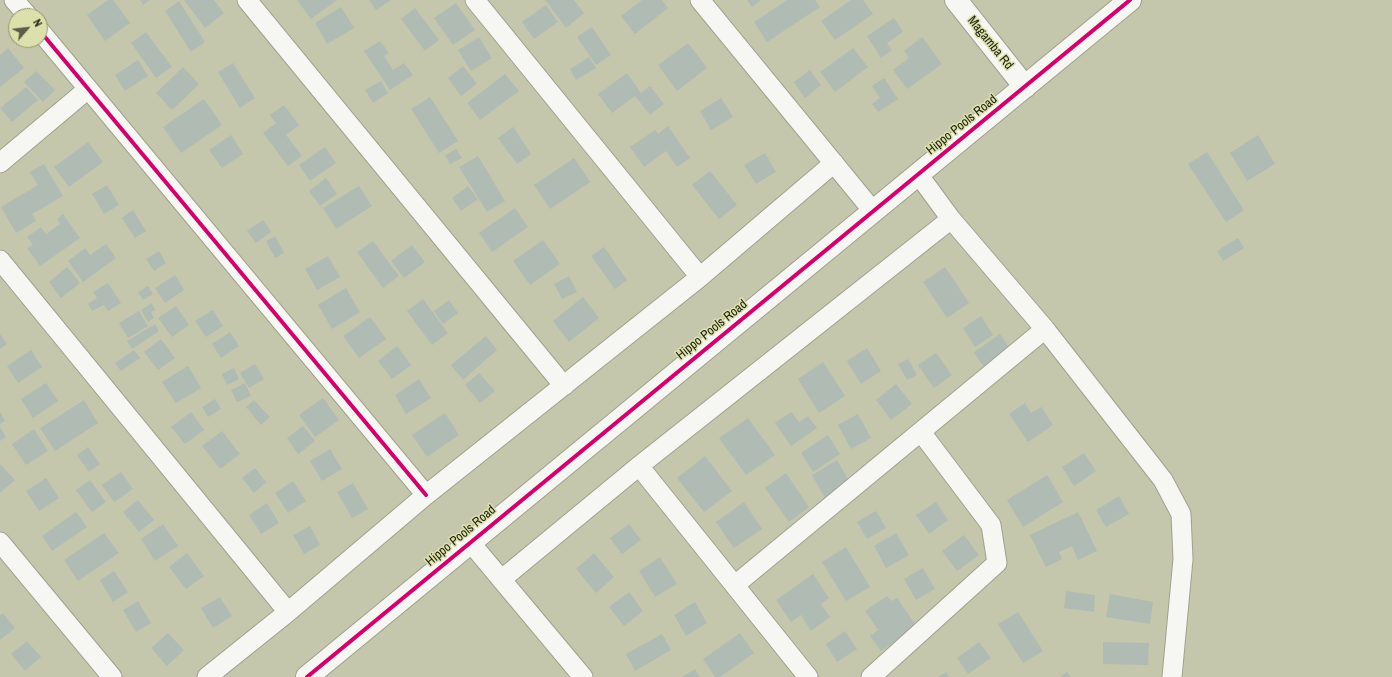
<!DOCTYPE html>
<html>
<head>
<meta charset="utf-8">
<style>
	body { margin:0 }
	#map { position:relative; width:1392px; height:677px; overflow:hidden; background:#c5c7ac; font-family:"Archivo Narrow",sans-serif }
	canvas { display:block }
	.north { position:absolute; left:8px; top:8px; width:40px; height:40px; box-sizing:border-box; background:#dbe0ac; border:1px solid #91956e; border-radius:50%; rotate:62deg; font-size:11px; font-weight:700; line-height:16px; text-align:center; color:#232411 }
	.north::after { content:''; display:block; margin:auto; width:14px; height:18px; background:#5c5d47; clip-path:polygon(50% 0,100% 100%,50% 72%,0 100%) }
</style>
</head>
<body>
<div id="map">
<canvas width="1392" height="677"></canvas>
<div class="north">N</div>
</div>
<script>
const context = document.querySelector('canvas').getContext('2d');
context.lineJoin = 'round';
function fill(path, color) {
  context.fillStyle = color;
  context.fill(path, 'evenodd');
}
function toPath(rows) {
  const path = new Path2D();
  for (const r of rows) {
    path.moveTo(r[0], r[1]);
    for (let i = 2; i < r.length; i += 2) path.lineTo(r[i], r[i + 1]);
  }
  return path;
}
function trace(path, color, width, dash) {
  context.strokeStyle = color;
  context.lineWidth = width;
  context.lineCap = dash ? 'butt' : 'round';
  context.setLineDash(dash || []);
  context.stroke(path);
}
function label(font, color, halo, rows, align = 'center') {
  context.font = font + ' "Archivo Narrow",sans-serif';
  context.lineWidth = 3;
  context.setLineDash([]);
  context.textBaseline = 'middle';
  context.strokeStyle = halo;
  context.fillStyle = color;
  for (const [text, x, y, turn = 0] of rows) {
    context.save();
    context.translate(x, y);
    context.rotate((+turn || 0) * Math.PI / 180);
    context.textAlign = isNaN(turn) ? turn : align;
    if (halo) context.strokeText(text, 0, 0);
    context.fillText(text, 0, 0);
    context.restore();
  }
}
fill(toPath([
	[108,0,113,0,130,23,105,41,87,15],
	[140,0,150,0,143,5],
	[184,0,214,0,224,13,205,28],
	[297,0,337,0,311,19],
	[369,0,391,0,376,10],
	[545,0,574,0,584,13,566,28],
	[642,0,662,0,668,8,635,34,621,16],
	[747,0,761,0,752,7],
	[787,0,815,0,820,7,767,42,754,22],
	[851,0,863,0,873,14,835,40,821,21],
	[179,1,205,42,191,52,165,11],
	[456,3,475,30,453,45,434,18],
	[546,5,558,22,534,39,522,22],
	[341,7,354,28,327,44,315,23],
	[415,8,439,40,425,51,401,19],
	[894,18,903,32,887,43,892,50,881,58,867,36],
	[592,27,611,55,596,65,577,37],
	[146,32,172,67,156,78,131,43],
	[479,37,492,58,471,71,458,50],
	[922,37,942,64,907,89,893,70,909,58,904,51],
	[380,41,389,53,384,56,393,70,404,63,413,75,390,90,364,51],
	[688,43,707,68,677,91,658,65],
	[8,48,24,68,0,87,0,55],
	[853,48,868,67,835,92,820,72],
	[589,57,596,68,576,80,570,69],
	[138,60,148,76,125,91,115,75],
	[233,63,255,98,240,108,218,72],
	[463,66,477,84,461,96,448,78],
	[183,67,199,84,172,110,156,93],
	[810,70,821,85,805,98,794,82],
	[36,71,55,90,43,102,24,82],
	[627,73,641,93,650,86,664,104,650,115,635,96,612,113,598,94],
	[505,74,519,91,480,120,467,103],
	[884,78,898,99,878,112,872,104,880,98,872,86],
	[381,81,388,93,373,103,365,90],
	[26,87,38,100,12,122,0,108],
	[430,97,458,141,439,153,411,109],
	[721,98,733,117,711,130,700,111],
	[204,99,222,125,181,153,163,127],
	[284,105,299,125,286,135,302,156,288,166,263,133,276,123,270,115],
	[668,126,690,158,677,167,666,151,644,167,630,147,655,130,658,134],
	[513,127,531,154,517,164,498,138],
	[231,135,243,154,222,168,209,150],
	[1258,135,1275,164,1247,181,1230,153],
	[88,142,103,162,69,187,54,167],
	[325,147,336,163,310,181,299,165],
	[456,149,462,158,450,164,445,155],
	[1207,152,1244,210,1226,222,1188,164],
	[765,153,776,172,756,184,744,165],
	[478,156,505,201,487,212,459,167],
	[574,158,590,182,550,209,534,185],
	[44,164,63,196,32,214,36,221,16,233,1,207,38,185,30,172],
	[710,171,737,205,719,219,692,185],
	[326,178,337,194,320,206,309,191],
	[107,185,119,205,104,214,92,194],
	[359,186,372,206,336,229,323,208],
	[468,186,478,199,461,211,452,198],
	[515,208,528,227,492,252,479,233],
	[133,210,146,231,135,238,122,218],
	[63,214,80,238,40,266,27,248,33,245,27,237,41,227,46,234,60,224,57,219],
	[263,220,271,232,256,243,247,231],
	[275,236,284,253,275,258,266,241],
	[1238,238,1244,248,1223,261,1217,251],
	[543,240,560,264,530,285,513,261],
	[373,241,399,276,383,288,357,252],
	[106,244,116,258,83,282,68,261,85,248,90,255],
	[412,245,425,262,404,278,391,261],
	[604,247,627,280,615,289,591,256],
	[159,251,166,263,154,271,146,259],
	[328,256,340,277,317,290,305,269],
	[67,267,80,283,61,298,49,282],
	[945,267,969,303,947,318,923,282],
	[175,275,184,290,165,303,155,288],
	[569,276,577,292,562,299,554,284],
	[108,283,121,303,108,311,104,305,92,311,88,304,97,298,93,292],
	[148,286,153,294,143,300,138,292],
	[346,288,360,312,332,329,318,305],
	[583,297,599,318,569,342,553,321],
	[423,299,448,333,432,345,407,311],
	[449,300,458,313,443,324,434,311],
	[152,303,155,310,151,312,154,318,148,322,141,310],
	[176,306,189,325,172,337,158,318],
	[213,310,223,326,206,337,195,321],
	[139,311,148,326,128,338,119,323],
	[981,316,993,335,975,347,963,328],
	[370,317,386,339,359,358,343,336],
	[155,324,159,331,132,349,127,341],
	[230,332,239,346,221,358,212,344],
	[0,334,7,344,0,349],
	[1000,334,1012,352,986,370,974,352],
	[486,336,497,350,463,380,451,365],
	[161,339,175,358,158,370,144,352],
	[397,346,411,365,392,379,378,361],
	[867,348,881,371,861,384,847,361],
	[31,350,42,367,18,383,7,366],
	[134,350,140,358,121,371,115,363],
	[936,353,952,375,934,388,918,365],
	[908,359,917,375,907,380,898,364],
	[823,362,845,396,819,413,798,379],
	[255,364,264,379,249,388,240,373],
	[188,366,201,388,176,403,162,382],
	[234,368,239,379,227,385,222,374],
	[479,373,495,391,480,403,465,385],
	[419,379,431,398,406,414,395,395],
	[46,383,58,401,33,418,21,399],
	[245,383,251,396,237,402,231,390],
	[896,384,912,404,891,420,876,400],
	[323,398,339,420,315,437,299,415],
	[215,399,221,409,208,417,202,407],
	[84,400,98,423,55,451,40,428],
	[254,400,270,417,261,425,246,407],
	[1025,403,1031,413,1041,407,1053,425,1028,442,1009,414],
	[0,412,5,421,0,424],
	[191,412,204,430,185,444,171,427],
	[791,412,799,422,808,416,817,428,791,446,775,423],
	[445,413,459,435,427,457,412,435],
	[858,414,871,438,851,449,838,425],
	[748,418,775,455,746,475,719,438],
	[303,426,315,441,298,454,287,438],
	[0,427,6,437,0,441],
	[34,429,48,451,26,465,12,444],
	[222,431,240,454,220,469,202,446],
	[828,435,840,454,813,472,801,453],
	[88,447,100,464,89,472,77,455],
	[330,449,342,469,322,481,310,461],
	[1084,453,1096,471,1074,486,1062,467],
	[705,456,732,491,704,512,677,478],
	[837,460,850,483,825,498,812,475],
	[0,464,15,480,0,493],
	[255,468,266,482,254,493,242,478],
	[121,472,133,489,114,502,102,485],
	[786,473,809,507,789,522,765,488],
	[1047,475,1063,502,1023,527,1007,500],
	[46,478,59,498,39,511,26,491],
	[90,480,106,502,92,512,76,490],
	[293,481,306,501,288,513,275,493],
	[353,483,368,509,352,518,337,492],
	[1119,496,1129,514,1106,527,1096,510],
	[138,500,154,520,139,532,123,512],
	[744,502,762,529,734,548,716,522],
	[936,502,948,520,929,534,916,515],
	[267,503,279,523,261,534,249,515],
	[876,511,886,528,867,539,857,522],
	[76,512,87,527,52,551,42,536],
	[1078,512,1097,551,1078,560,1072,546,1059,552,1062,559,1046,567,1030,535],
	[163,524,178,546,155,561,141,539],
	[629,524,641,540,622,554,610,538],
	[310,526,320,545,304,554,293,535],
	[104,533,119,553,78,581,64,560],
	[896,533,909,555,886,568,874,546],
	[964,535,979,555,957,571,942,551],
	[846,547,870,587,846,601,822,562],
	[187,553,204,576,186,589,169,567],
	[594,553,614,577,596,593,576,569],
	[660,557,677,584,655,597,639,571],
	[923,568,935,589,916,600,904,579],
	[114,571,128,592,113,602,100,580],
	[813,574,829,598,821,604,830,617,811,631,801,615,791,622,776,600],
	[1066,591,1095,595,1094,612,1064,608],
	[629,592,643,611,624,626,609,607],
	[1110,594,1153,602,1150,624,1106,617],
	[887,596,891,601,897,598,917,627,881,651,870,636,878,630,865,611],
	[220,597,232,616,213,628,201,608],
	[138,601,151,623,136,632,123,610],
	[695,602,707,623,686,636,674,615],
	[1018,612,1043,651,1023,663,998,624],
	[3,613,15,628,0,640,0,615],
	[845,631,857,649,837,662,826,644],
	[168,633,184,650,167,666,151,648],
	[740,633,754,653,720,677,715,677,703,659],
	[662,634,671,650,635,671,626,654],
	[27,641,41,657,25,671,11,654],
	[979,642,991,658,968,674,957,658],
	[1103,642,1149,643,1148,665,1103,664],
	[695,669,700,677,682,677],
	[946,672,949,677,938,677],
	[1067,672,1071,677,1060,677]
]), '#b0bbb4');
const minor = toPath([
	[14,0,28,16],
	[247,0,564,386],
	[475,0,700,277],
	[700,0,873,211],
	[40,31,426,495],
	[0,163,88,89],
	[918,174,951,219,1045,329,1163,480,1181,514,1183,559,1172,677],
	[0,260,288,612],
	[639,466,808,677],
	[0,542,112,677],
	[470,542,583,677],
	[502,579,639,466,951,219],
	[735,585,1045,329],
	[207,677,288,612,426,495,700,277,834,163],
	[871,677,997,563,991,525,921,432]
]);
const tertiary = toPath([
	[956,0,1025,87],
	[307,677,1130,0]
]);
trace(minor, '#a0a18c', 21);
trace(tertiary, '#a0a18c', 24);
trace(minor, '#f6f7f3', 19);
trace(tertiary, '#f6f7f3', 22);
trace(toPath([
	[40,31,426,495],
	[307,677,1130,0]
]), '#d6006c', 4);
label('13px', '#232411', '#dbe0ac', [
	["Magamba Rd",990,43,51],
	["Hippo Pools Road",962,125,-39],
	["Hippo Pools Road",712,330,-39],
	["Hippo Pools Road",461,536,-40]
]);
</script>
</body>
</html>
